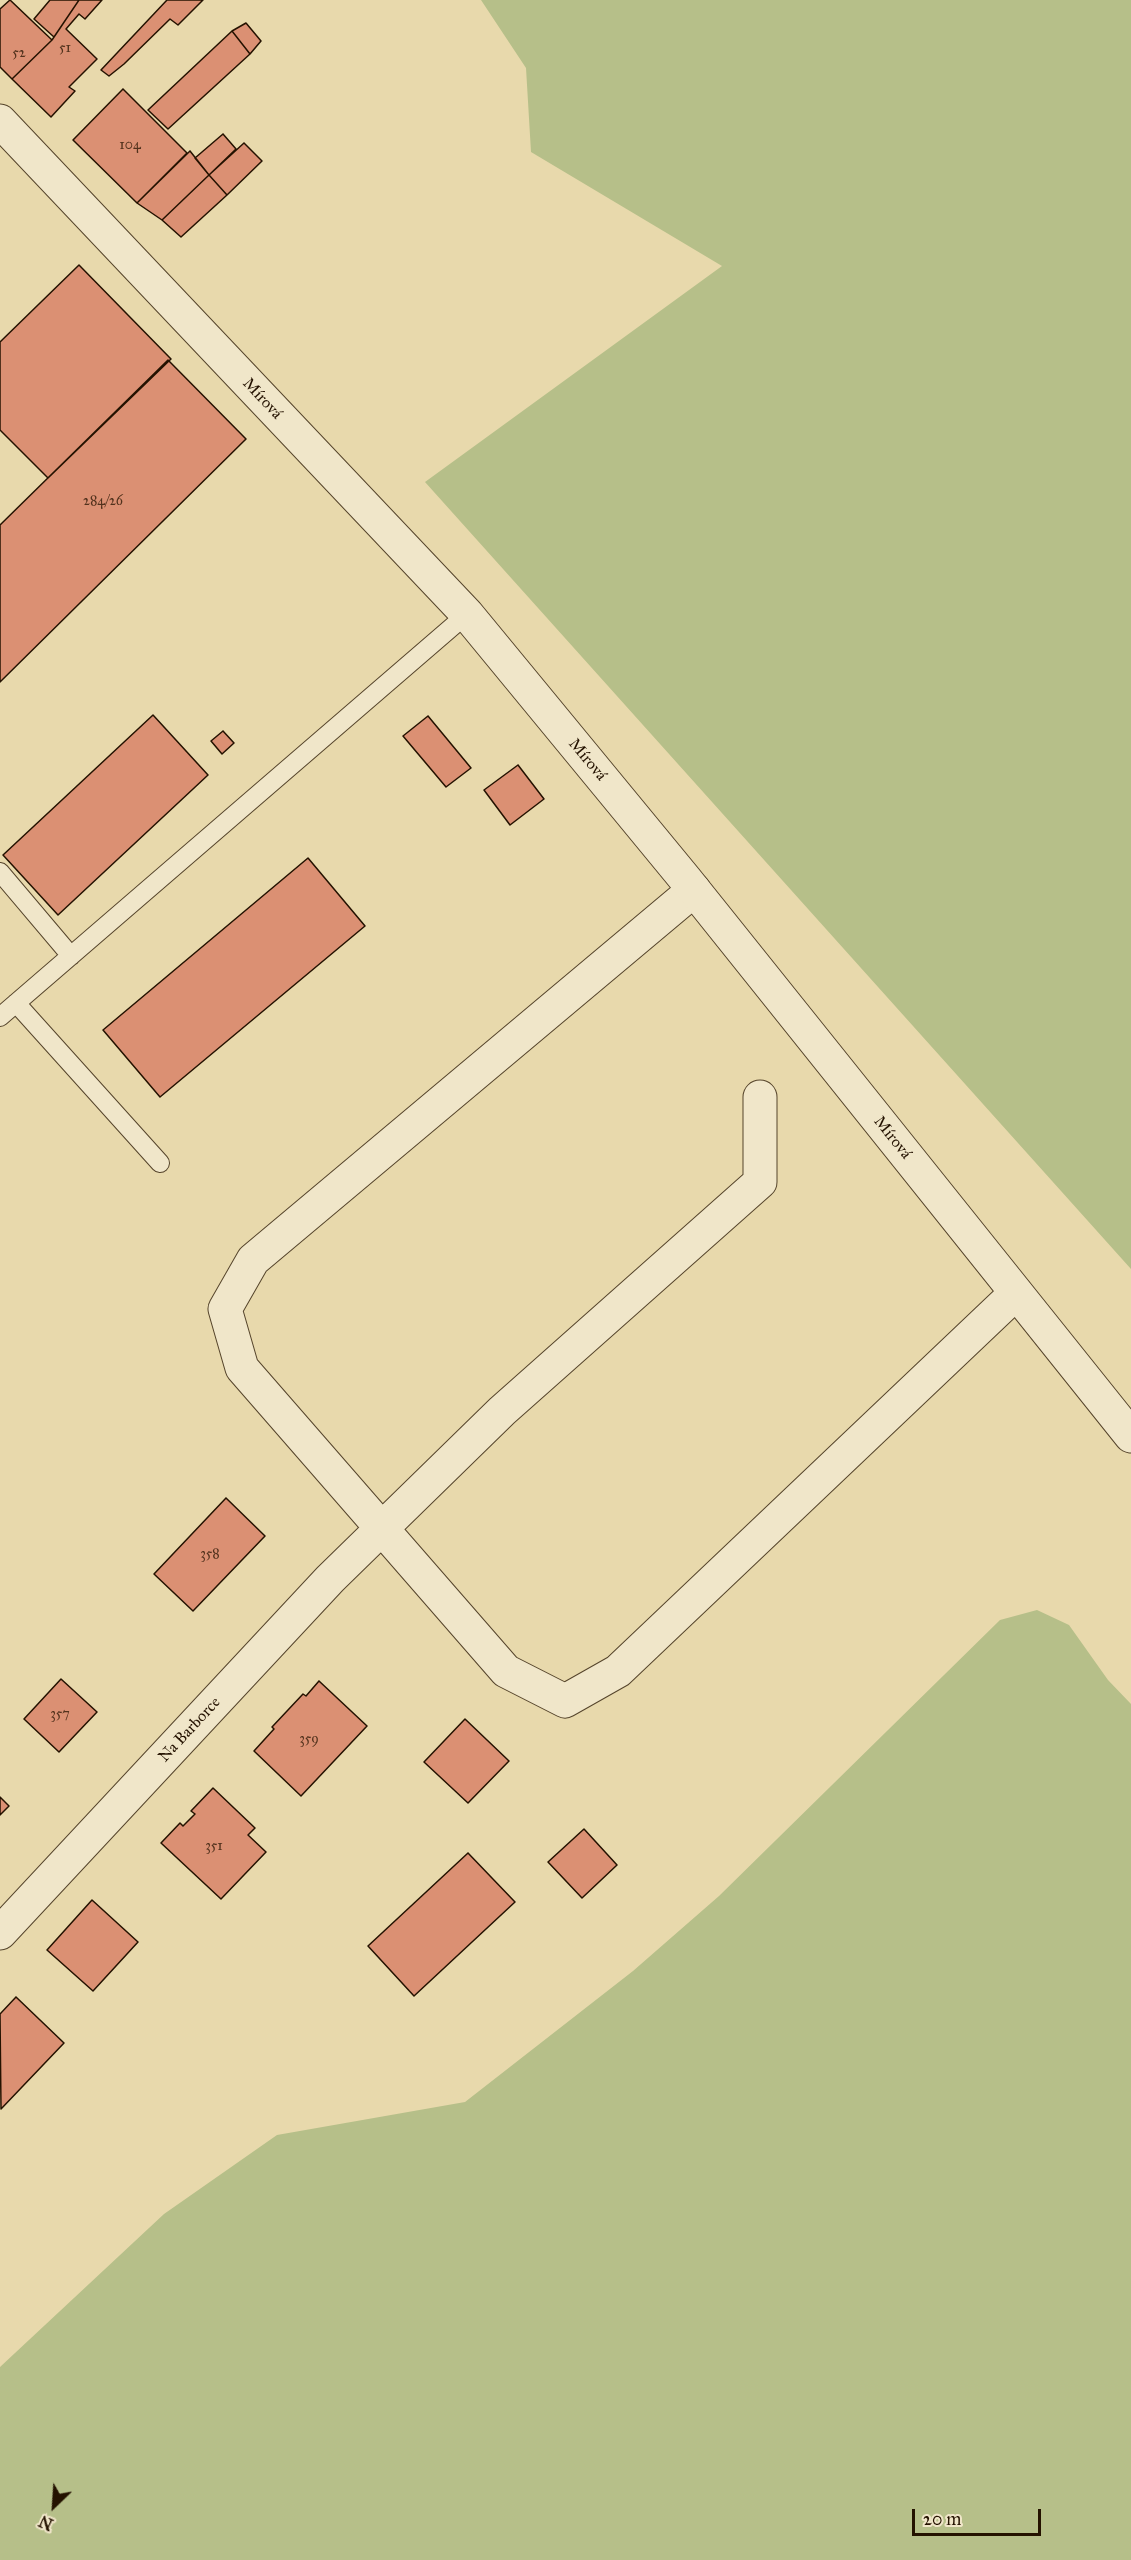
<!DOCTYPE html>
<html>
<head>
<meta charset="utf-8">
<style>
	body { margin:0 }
	#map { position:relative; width:1131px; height:2560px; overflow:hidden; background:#e8d9ac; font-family:"IM FELL Great Primer",serif }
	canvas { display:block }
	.north { position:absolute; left:24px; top:2476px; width:60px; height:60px; -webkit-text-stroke:4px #f0e6c9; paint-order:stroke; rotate:205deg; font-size:16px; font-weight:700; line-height:24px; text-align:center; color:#241200 }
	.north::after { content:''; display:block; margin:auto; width:21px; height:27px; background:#241200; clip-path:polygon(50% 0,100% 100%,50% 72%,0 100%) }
	.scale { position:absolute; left:912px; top:2509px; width:129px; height:27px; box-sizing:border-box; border:3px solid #241200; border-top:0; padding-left:8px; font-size:18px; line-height:21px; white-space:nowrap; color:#241200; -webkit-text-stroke:4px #f0e6c9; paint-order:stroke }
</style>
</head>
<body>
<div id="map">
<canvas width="1131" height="2560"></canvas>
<div class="north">N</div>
<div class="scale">20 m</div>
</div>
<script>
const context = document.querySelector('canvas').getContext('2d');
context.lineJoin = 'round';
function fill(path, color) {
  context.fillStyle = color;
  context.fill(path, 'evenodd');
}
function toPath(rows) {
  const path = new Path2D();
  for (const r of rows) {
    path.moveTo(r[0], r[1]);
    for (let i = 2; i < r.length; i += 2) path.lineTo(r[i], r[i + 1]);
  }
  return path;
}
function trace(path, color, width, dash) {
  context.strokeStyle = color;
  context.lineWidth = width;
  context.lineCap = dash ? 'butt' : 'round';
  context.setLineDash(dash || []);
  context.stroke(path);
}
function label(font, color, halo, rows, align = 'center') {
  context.font = font + ' "IM FELL Great Primer",serif';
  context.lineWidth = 4.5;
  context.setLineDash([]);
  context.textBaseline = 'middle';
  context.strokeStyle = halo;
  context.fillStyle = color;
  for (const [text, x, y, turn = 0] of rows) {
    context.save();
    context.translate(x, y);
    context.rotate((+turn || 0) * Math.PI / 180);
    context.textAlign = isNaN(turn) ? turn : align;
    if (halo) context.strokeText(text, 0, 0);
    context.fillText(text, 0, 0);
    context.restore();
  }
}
fill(toPath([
	[481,0,1131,0,1131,1269,425,482,722,266,531,152,526,68],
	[1037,1610,1069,1625,1108,1680,1131,1704,1131,2560,0,2560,0,2367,164,2214,277,2135,465,2102,633,1971,719,1896,1000,1620]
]), '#b6bf89');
const building = toPath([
	[10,0,52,40,12,79,0,67,0,9,10,0],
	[50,0,79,0,54,37,34,19,50,0],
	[79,0,102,0,85,19,79,14,66,29,97,59,69,87,75,91,51,117,12,79,52,40,79,0],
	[167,0,203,0,178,25,170,19,124,64,109,76,101,70,167,0],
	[246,23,261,41,250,54,232,31,246,23],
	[232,31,250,54,168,129,148,110,232,31],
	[123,89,187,153,137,203,73,140,123,89],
	[223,134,236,149,209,175,195,158,223,134],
	[244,143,262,161,227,195,209,175,244,143],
	[190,151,209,175,162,220,137,203,190,151],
	[209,175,227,195,181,237,162,220,209,175],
	[79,265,171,359,48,478,0,430,0,342,79,265],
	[168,360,246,439,0,682,0,525,168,360],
	[153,715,208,775,58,915,3,855,153,715],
	[428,716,471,768,446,787,403,736,428,716],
	[223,731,234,743,222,754,211,741,223,731],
	[518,765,544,799,510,825,484,790,518,765],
	[308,858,365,926,160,1097,103,1030,308,858],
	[226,1498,265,1536,193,1611,154,1574,226,1498],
	[61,1679,97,1712,59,1752,24,1719,61,1679],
	[319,1681,367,1726,301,1796,254,1751,274,1729,272,1727,303,1694,306,1696,319,1681],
	[465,1719,509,1761,468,1803,424,1762,465,1719],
	[213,1788,255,1828,248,1835,266,1852,221,1899,161,1843,180,1823,183,1826,195,1814,191,1811,213,1788],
	[0,1797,9,1806,0,1815,0,1797],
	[584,1829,617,1865,582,1898,548,1862,584,1829],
	[468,1853,515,1902,414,1996,368,1946,468,1853],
	[92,1900,138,1942,93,1991,47,1950,92,1900],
	[16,1997,64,2043,1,2109,0,2014,16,1997]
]);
fill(building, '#db9073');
trace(building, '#241200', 1.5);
const service = toPath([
	[0,872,71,956],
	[16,1003,160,1163],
	[0,1017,467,614]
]);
const minor = toPath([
	[694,890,253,1260,225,1309,242,1368,506,1671,565,1701,618,1671,1016,1293],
	[0,1933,330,1579,502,1411,760,1182,760,1097]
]);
const tertiary = toPath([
	[0,121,467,614,686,880,1131,1436]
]);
trace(service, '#55442b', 20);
trace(minor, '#55442b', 35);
trace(tertiary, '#55442b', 35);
trace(service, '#f0e6c9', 18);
trace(minor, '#f0e6c9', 33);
trace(tertiary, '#f0e6c9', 33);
label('14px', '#52321d', null, [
	["51",65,49],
	["52",19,54],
	["104",130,146],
	["284/26",103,502],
	["358",210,1555],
	["357",60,1715],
	["359",309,1740],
	["351",214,1847]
]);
label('16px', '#241200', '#f0e6c9', [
	["Mírová",262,399,47],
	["Mírová",587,760,50],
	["Mírová",892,1138,51],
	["Na Barborce",190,1730,-47]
]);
</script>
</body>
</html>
